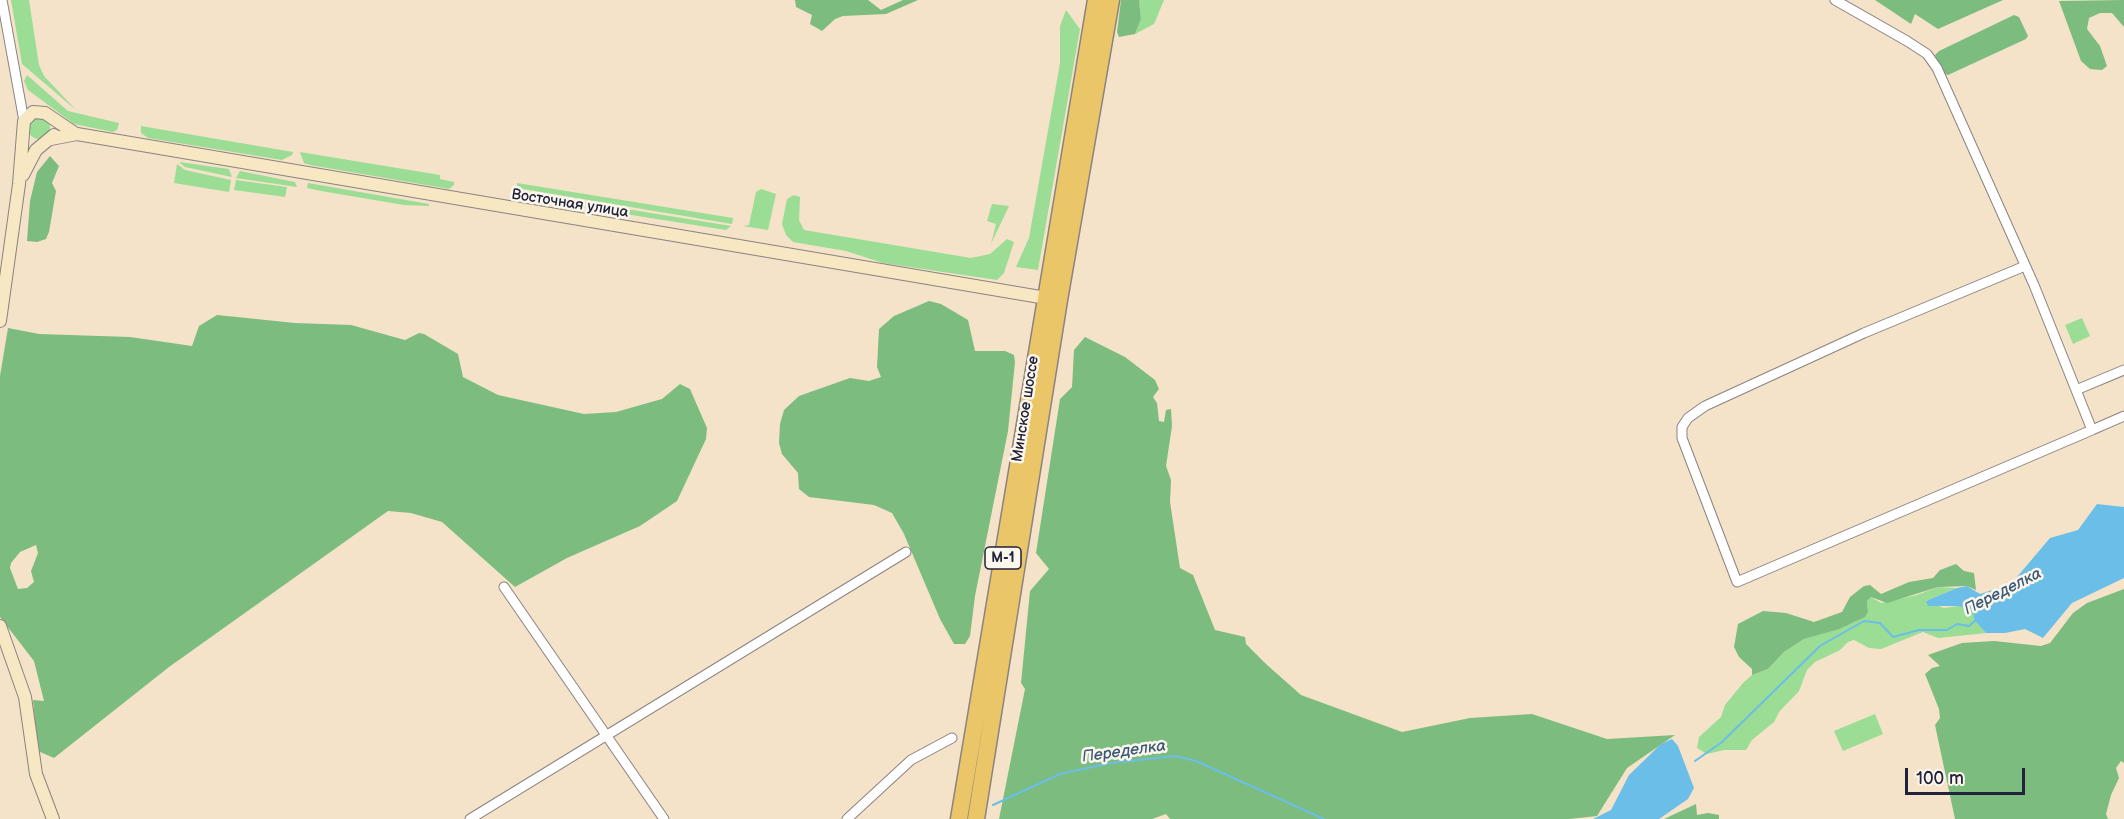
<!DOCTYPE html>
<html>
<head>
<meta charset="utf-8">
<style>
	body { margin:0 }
	#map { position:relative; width:2124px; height:819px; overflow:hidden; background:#f4e3c9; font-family:"Balsamiq Sans",sans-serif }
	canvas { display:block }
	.scale { position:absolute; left:1905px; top:768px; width:120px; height:27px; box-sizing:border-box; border:3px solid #22223b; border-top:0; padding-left:8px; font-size:18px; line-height:21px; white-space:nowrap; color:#22223b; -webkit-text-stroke:4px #fbf7ec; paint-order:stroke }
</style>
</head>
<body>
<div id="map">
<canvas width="2124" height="819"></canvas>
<div class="scale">100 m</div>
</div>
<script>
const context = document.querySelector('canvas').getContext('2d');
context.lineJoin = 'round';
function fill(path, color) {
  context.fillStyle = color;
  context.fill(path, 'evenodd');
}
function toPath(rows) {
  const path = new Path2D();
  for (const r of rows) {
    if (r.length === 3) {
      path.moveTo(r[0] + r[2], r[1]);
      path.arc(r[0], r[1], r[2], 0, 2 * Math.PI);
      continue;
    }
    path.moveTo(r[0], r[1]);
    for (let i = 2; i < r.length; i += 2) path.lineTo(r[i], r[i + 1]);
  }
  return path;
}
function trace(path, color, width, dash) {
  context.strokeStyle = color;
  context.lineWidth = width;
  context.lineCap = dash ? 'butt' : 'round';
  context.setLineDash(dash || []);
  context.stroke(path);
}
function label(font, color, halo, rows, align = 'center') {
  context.font = font + ' "Balsamiq Sans",sans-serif';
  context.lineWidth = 5;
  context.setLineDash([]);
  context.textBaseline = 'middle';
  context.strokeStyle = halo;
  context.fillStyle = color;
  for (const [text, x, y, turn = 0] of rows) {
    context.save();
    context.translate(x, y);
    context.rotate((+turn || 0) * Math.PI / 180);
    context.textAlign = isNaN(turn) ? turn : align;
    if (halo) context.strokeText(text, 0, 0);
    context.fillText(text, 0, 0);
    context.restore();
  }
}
fill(toPath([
	[11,0,29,0,39,65,44,76,76,110,22,64],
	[1139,0,1164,0,1154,24,1135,34,1141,19],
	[1066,10,1080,29,1038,270,1016,267,1029,238,1060,63,1060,26],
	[27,75,68,111,119,123,117,130,113,132,74,124,28,90,24,81],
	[39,128,11],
	[141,126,293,152,292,155,282,160,148,138,141,133],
	[300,152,440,175,440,179,454,182,454,185,449,189,310,165,304,163],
	[179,162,229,169,232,177,185,167],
	[177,164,185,170,231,180,229,192,174,183],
	[240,171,295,182,297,187,236,178],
	[236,180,287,187,285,197,234,190],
	[308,183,429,204,429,206,404,205,321,191,307,188],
	[517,183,733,218,732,224,517,188],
	[761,189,776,194,768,230,743,226,749,225,756,192],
	[518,190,586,202,585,208,528,198],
	[794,195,800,197,799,220,804,230,971,258,990,254,1007,239,1014,242,1004,273,997,280,883,263,846,251,793,242,786,235,782,224,787,199],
	[992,204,1009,206,991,244,996,224,987,221],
	[620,208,731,226,726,230,619,213],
	[2082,318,2090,336,2073,344,2065,325],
	[1938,587,1957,588,1926,601,1944,608,1958,606,1972,610,1975,621,1986,633,1938,638,1923,632,1881,649,1869,648,1854,640,1848,642,1840,650,1815,662,1807,670,1799,691,1779,712,1774,722,1752,740,1746,750,1724,750,1707,754,1697,748,1699,737,1721,717,1725,705,1743,683,1752,675,1768,669,1784,652,1804,639,1854,622,1868,612,1867,601,1871,597,1881,603,1917,595],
	[1875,714,1883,734,1843,751,1834,731]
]), '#9bdd94');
fill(toPath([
	[795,0,868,0,881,10,903,0,918,0,886,14,843,16,835,19,822,31,810,24,812,15,796,7],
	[1121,0,1139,0,1141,19,1135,34,1119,37,1117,32],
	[1875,0,2003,0,1938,29,1915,14,1911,24],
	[2124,0,2124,27,2112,13,2100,13,2089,18,2087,29,2100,46,2107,66,2102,70,2090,69,2081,61,2059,1],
	[2014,15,2019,17,2028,36,2026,39,1948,75,1942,73,1935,55,1939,51],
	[50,156,59,166,52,183,56,191,49,232,46,239,37,242,27,241,30,201,37,172],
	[929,301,941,304,968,320,975,351,1005,351,1014,355,1015,362,1008,431,975,596,970,636,965,644,954,644,940,619,904,534,892,513,874,505,809,497,799,489,798,473,782,454,779,443,780,424,784,410,799,396,850,378,869,381,881,377,877,367,879,329,894,316],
	[217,315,295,323,351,325,405,340,419,333,424,334,458,354,463,377,498,395,584,414,616,412,662,399,680,384,690,389,707,428,706,439,677,501,640,526,567,558,515,587,442,522,411,513,388,511,169,667,54,758,38,751,33,700,44,701,34,661,0,617,0,376,8,328,39,334,130,337,192,346,199,326],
	[36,545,38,553,31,571,34,582,27,588,18,589,10,568,11,563,20,552],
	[1085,337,1125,357,1155,380,1159,389,1153,397,1157,403,1159,421,1164,422,1166,410,1171,409,1172,426,1166,466,1171,480,1170,502,1180,568,1193,575,1215,630,1245,637,1246,644,1266,664,1301,695,1402,732,1470,718,1532,714,1607,739,1675,735,1627,768,1597,816,1569,819,1170,819,1166,814,1152,819,999,819,1025,689,1021,683,1030,591,1049,569,1036,553,1060,399,1072,387,1074,350],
	[1956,564,1964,571,1974,573,1976,590,1967,586,1938,587,1887,603,1871,597,1867,601,1868,612,1865,617,1839,629,1804,639,1784,652,1768,669,1752,675,1752,669,1739,657,1734,647,1738,624,1763,611,1786,613,1814,622,1842,612,1850,597,1864,586,1870,585,1881,594,1909,582,1933,578,1940,570],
	[2124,589,2124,763,2121,761,2116,768,2119,778,2111,795,2106,814,2108,819,1955,819,1935,725,1940,718,1939,709,1925,674,1932,668,1940,666,1928,655,1962,643,1994,641,2041,646,2050,643,2073,613,2087,603],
	[1696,804,1697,815,1708,813,1719,815,1719,819,1664,819]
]), '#7cbc7e');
fill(toPath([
	[2097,504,2124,507,2124,578,2072,603,2043,638,2025,629,2005,633,1986,633,1975,621,1972,610,1958,606,1928,606,1926,601,1957,588,1967,586,1980,594,2011,584,2050,538,2078,530],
	[1672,739,1678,746,1694,788,1688,799,1659,819,1593,819,1611,810,1629,775,1661,744]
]), '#6bbee7');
trace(toPath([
	[1695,761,1722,742,1820,646,1864,621,1880,623,1893,637,1919,630,1947,630,1957,624,1969,626,1976,620],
	[993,805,1060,774,1111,763,1175,756,1196,761,1324,819]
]), '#6bbee7', 2);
const street = toPath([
	[2,0,24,121],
	[1835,0,1907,41,1927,54,1937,68,2034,285,2092,430,2124,416],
	[2025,266,1864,333,1705,406,1688,418,1682,427,1682,438,1737,582,2092,430],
	[2076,390,2124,370],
	[504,587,664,819],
	[470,819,906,552],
	[847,819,911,760,952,738]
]);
const secondary = toPath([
	[51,139,77,134,1052,299],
	[23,175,36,150,54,135],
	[0,321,19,184,24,121,33,112,45,113,76,134],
	[0,626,25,697,36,774,53,819]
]);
const highway = toPath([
	[959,819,1096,0],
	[976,819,1059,300,1111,0]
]);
trace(street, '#8b8282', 11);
trace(secondary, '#8b8282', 14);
trace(highway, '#8b8282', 19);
trace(street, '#fff', 9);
trace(secondary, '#f7e8c3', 12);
trace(highway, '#eac669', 16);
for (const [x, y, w] of [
	[1003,558,36]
]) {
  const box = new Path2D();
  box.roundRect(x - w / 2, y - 11, w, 22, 4.5);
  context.fillStyle = '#fbf7ec';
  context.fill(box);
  trace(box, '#22223b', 1.5);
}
label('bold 14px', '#22223b', null, [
	["М-1",1003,558]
]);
label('15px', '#22223b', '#fbf7ec', [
	["Восточная улица",570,204,9],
	["Минское шоссе",1026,409,-81]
]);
label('italic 16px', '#3c5977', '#fbf7ec', [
	["Переделка",2003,592,-27],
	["Переделка",1124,752,-8]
]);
</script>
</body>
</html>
